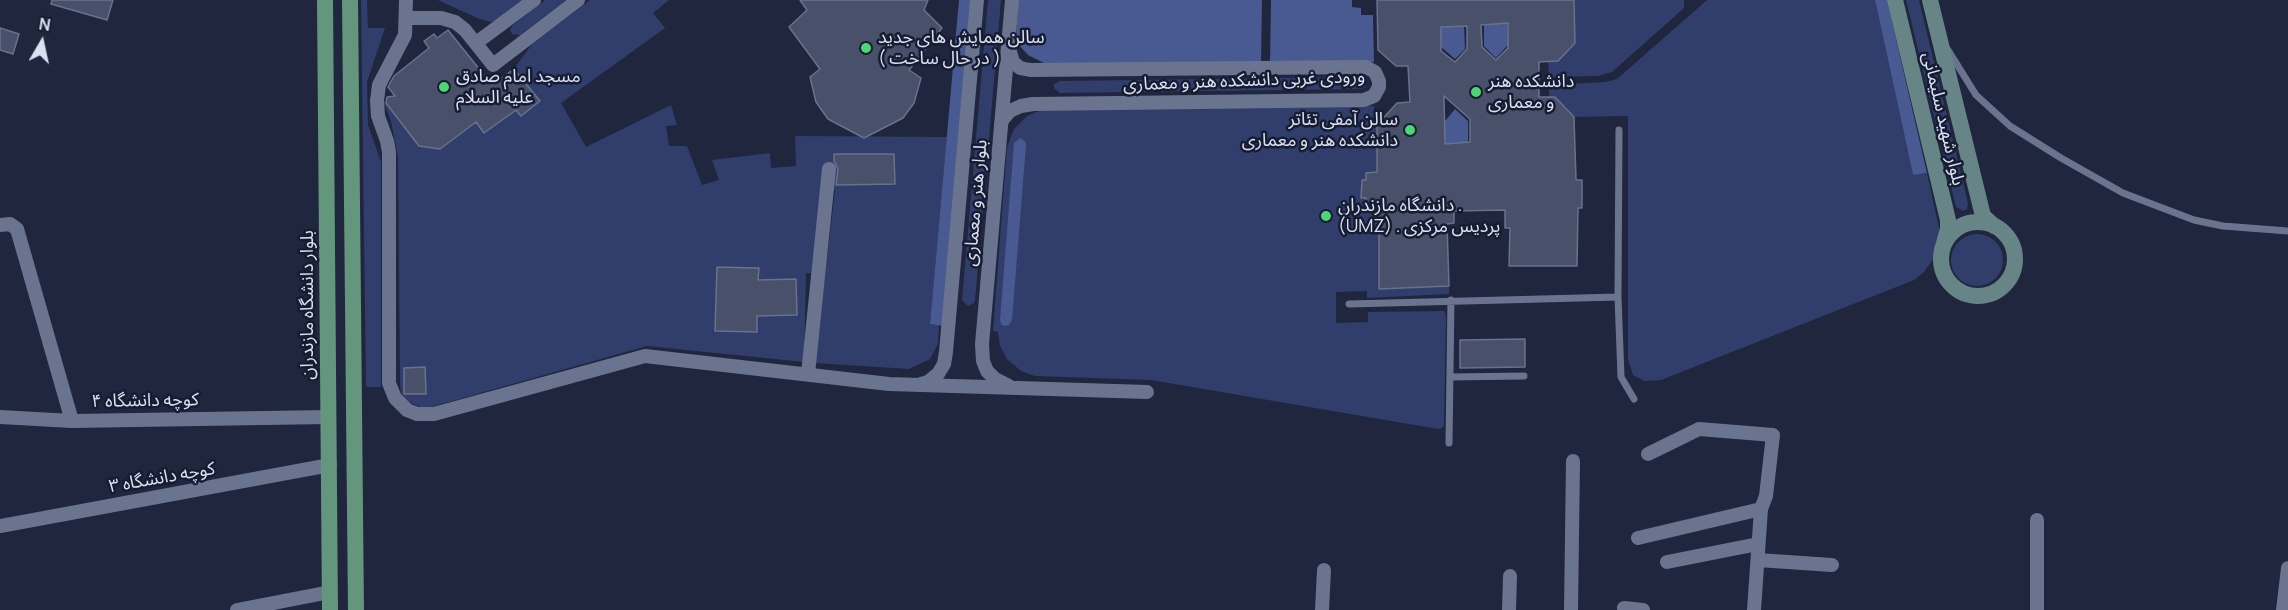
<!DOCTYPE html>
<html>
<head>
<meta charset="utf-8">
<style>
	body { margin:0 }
	#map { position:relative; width:2288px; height:610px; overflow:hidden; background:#1f263d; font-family:Manrope,sans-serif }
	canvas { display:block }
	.north { position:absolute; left:12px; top:12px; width:60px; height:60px; -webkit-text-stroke:4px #161d33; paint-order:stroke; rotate:9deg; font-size:16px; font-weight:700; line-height:24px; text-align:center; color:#dce1f1 }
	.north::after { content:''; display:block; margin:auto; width:21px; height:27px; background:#dce1f1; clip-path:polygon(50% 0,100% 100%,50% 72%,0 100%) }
</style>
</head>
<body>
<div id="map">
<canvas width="2288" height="610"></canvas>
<div class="north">N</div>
</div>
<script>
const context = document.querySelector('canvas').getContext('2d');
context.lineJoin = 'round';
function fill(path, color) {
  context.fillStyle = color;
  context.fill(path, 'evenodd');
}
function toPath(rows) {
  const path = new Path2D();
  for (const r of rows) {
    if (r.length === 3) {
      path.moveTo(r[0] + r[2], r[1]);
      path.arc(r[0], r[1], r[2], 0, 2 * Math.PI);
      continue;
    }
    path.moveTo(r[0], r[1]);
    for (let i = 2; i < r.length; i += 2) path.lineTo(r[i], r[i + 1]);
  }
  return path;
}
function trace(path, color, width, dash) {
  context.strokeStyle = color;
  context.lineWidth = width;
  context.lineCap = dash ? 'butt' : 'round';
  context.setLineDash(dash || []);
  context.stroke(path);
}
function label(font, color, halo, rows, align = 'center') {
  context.font = font + ' Manrope,"Noto Sans Arabic",sans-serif';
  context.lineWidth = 5;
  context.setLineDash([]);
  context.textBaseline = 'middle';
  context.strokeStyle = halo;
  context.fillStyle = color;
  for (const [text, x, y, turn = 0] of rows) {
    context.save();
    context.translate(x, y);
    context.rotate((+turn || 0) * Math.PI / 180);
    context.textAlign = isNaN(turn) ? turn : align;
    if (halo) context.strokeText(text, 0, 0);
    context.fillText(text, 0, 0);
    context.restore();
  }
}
fill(toPath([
	[361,0,367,0,368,28,385,28,367,82,368,125,381,162,381,387,366,387],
	[438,0,526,0,496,21,491,22,477,18],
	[545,0,566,0,520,35,512,34,510,30,513,25],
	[590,0,669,0,653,13,665,28,561,103,586,147,671,105,677,125,666,126,669,146,687,146,702,185,719,180,712,160,770,153,771,168,796,166,795,136,947,137,930,324,939,325,938,344,930,359,909,369,815,363,835,190,830,189,813,273,806,273,804,362,647,346,431,407,421,407,406,401,401,393,400,383,398,157,391,121,382,98,419,146,440,149,508,99,521,116,539,101,514,69,532,44],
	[988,0,1001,0,975,300,974,303,968,306,962,300],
	[1574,0,1684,0,1684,8,1612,72,1598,76,1549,77,1548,61,1558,61,1574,43],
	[1707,0,1875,0,1913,175,1927,173,1940,233,1935,256,1924,272,1914,280,1661,380,1644,381,1633,375,1628,360,1628,116,1574,117,1555,97,1549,97,1549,85,1605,82,1617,79],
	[1906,0,1919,0,1968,203,1967,209,1963,211,1956,207],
	[1360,77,1365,79,1366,83,1365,87,1360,89,1060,93,1054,88,1054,84,1060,81],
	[1374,106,1374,125,1377,125,1377,172,1367,173,1366,180,1362,181,1361,198,1366,198,1367,212,1377,212,1377,229,1391,229,1379,254,1379,289,1449,286,1449,294,1367,298,1367,291,1336,292,1336,323,1368,322,1368,312,1444,311,1446,316,1444,425,1442,428,1438,429,1151,380,1035,376,1021,371,1007,359,1000,346,998,332,993,331,1007,147,1014,129,1027,116,1041,110,1050,109],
	[1977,260,26]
]), '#313e6c');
fill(toPath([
	[959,0,972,0,943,326,930,324],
	[1018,0,1262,0,1261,63,1046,64,1028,55,1016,42],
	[1271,0,1352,0,1352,7,1361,8,1361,15,1373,15,1374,62,1270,63],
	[1875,0,1887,0,1927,173,1913,175],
	[1507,19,1508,45,1496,58,1484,46,1484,25,1495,24,1495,20],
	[1452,22,1452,27,1464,26,1465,49,1455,59,1441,47,1441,23],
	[1455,109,1468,121,1468,142,1453,143,1452,149,1445,150,1445,121],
	[1020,138,1025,141,1026,145,1012,320,1009,325,1005,326,1002,325,1000,320,1014,143]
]), '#495991');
const building = toPath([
	[52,0,113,0,107,20,51,4,52,0],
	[800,0,928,0,924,10,942,28,909,70,921,78,914,103,903,118,864,138,828,119,816,102,810,77,820,69,789,27,807,10,800,0],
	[1377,0,1574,0,1575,43,1558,61,1539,62,1539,97,1555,97,1574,117,1576,180,1582,180,1582,208,1578,208,1577,266,1509,266,1510,228,1505,228,1505,210,1454,211,1454,223,1447,224,1449,286,1379,289,1379,229,1377,230,1377,212,1367,212,1366,198,1361,198,1362,180,1366,180,1366,173,1377,172,1377,125,1397,103,1410,102,1408,66,1396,66,1378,50,1377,0],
	[1508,23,1508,48,1496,60,1482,47,1481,25,1508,23],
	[1467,26,1467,49,1455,62,1441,51,1441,27,1467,26],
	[1444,96,1470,119,1470,142,1445,144,1444,96],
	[0,28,19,34,13,54,0,50,0,28],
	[448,30,492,85,514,69,540,101,521,116,516,110,484,133,476,122,440,149,419,146,386,103,387,97,395,96,388,87,394,76,429,48,424,41,434,34,437,38,448,30],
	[834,154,894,154,895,184,836,185,838,169,834,161,834,154],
	[717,267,759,268,758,280,796,279,797,315,757,316,757,332,715,331,717,267],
	[1525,339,1525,367,1460,368,1460,340,1525,339],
	[425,367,426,394,404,394,404,368,425,367]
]);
fill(building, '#48506a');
trace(building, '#69728d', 1.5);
trace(toPath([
	[1948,50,1976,95,2010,126,2061,158,2123,193,2194,220,2223,226,2288,231],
	[1619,130,1618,297,1621,377,1634,399],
	[1349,304,1618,297],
	[1450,377,1524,376],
	[1449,443,1451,300]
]), '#6b748f', 7);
trace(toPath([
	[406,0,405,35,379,85,377,101,378,116,387,141,389,152,389,383,395,398,407,410,417,414,434,414,645,356,889,384,1147,392],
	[406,18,441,18,455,22,465,30,493,65,578,0],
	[476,43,534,0],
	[1001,124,1003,119,1010,111,1021,106,1033,104,1364,100,1374,96,1379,87,1379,81,1375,72,1366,67,1030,70,1020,68,1013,62,1008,45],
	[0,225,10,224,17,229,72,421],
	[808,374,829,169],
	[921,384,928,382,938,374,944,364,946,352,977,0],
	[1009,386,995,379,987,371,983,361,982,344,1012,0],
	[0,417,72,421,328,417],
	[1648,454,1699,429,1773,435,1766,496,1761,509],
	[0,526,330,465],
	[1638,538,1761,509,1754,610],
	[1758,560,1832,565],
	[1667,562,1758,544],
	[1624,608,1643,610],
	[237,610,330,592],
	[1322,610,1324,570],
	[1509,610,1510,576],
	[1571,610,1573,461],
	[2037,610,2037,520],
	[2283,610,2288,568]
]), '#6b748f', 14);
trace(toPath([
	[1895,0,1948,220,1948,229,1943,247],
	[1930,0,1983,216,1994,226],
	[1978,259,37]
]), '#678586', 16);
trace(toPath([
	[325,0,330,610],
	[350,0,356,610]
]), '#63967c', 16);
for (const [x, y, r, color] of [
	[866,48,6,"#4cd676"],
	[444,87,6,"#4cd676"],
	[1476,92,6,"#4cd676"],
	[1410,130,6,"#4cd676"],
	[1326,216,6,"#4cd676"]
]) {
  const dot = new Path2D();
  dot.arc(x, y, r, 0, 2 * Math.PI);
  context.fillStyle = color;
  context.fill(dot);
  trace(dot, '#161d33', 2);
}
label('18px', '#dce1f1', '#161d33', [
	["سالن همایش های جدید",878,38],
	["( در حال ساخت )",878,59],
	["مسجد امام صادق",456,77],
	["علیه السلام",456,98],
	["دانشکده هنر",1488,82],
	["و معماری",1488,103],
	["سالن آمفی تئاتر",1398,120,"right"],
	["دانشکده هنر و معماری",1398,141,"right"],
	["دانشگاه مازندران .",1338,206],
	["(UMZ) . پردیس مرکزی",1338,227]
], 'left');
label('18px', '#dce1f1', '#161d33', [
	["ورودی غربی دانشکده هنر و معماری",1244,81,-2],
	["بلوار شهید سلیمانی",1943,119,77],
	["بلوار هنر و معماری",976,203,-85],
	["بلوار دانشگاه مازندران",308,305,-90],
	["کوچه دانشگاه ۴",145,401,-1],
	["کوچه دانشگاه ۳",162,478,-10]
]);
</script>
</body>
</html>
